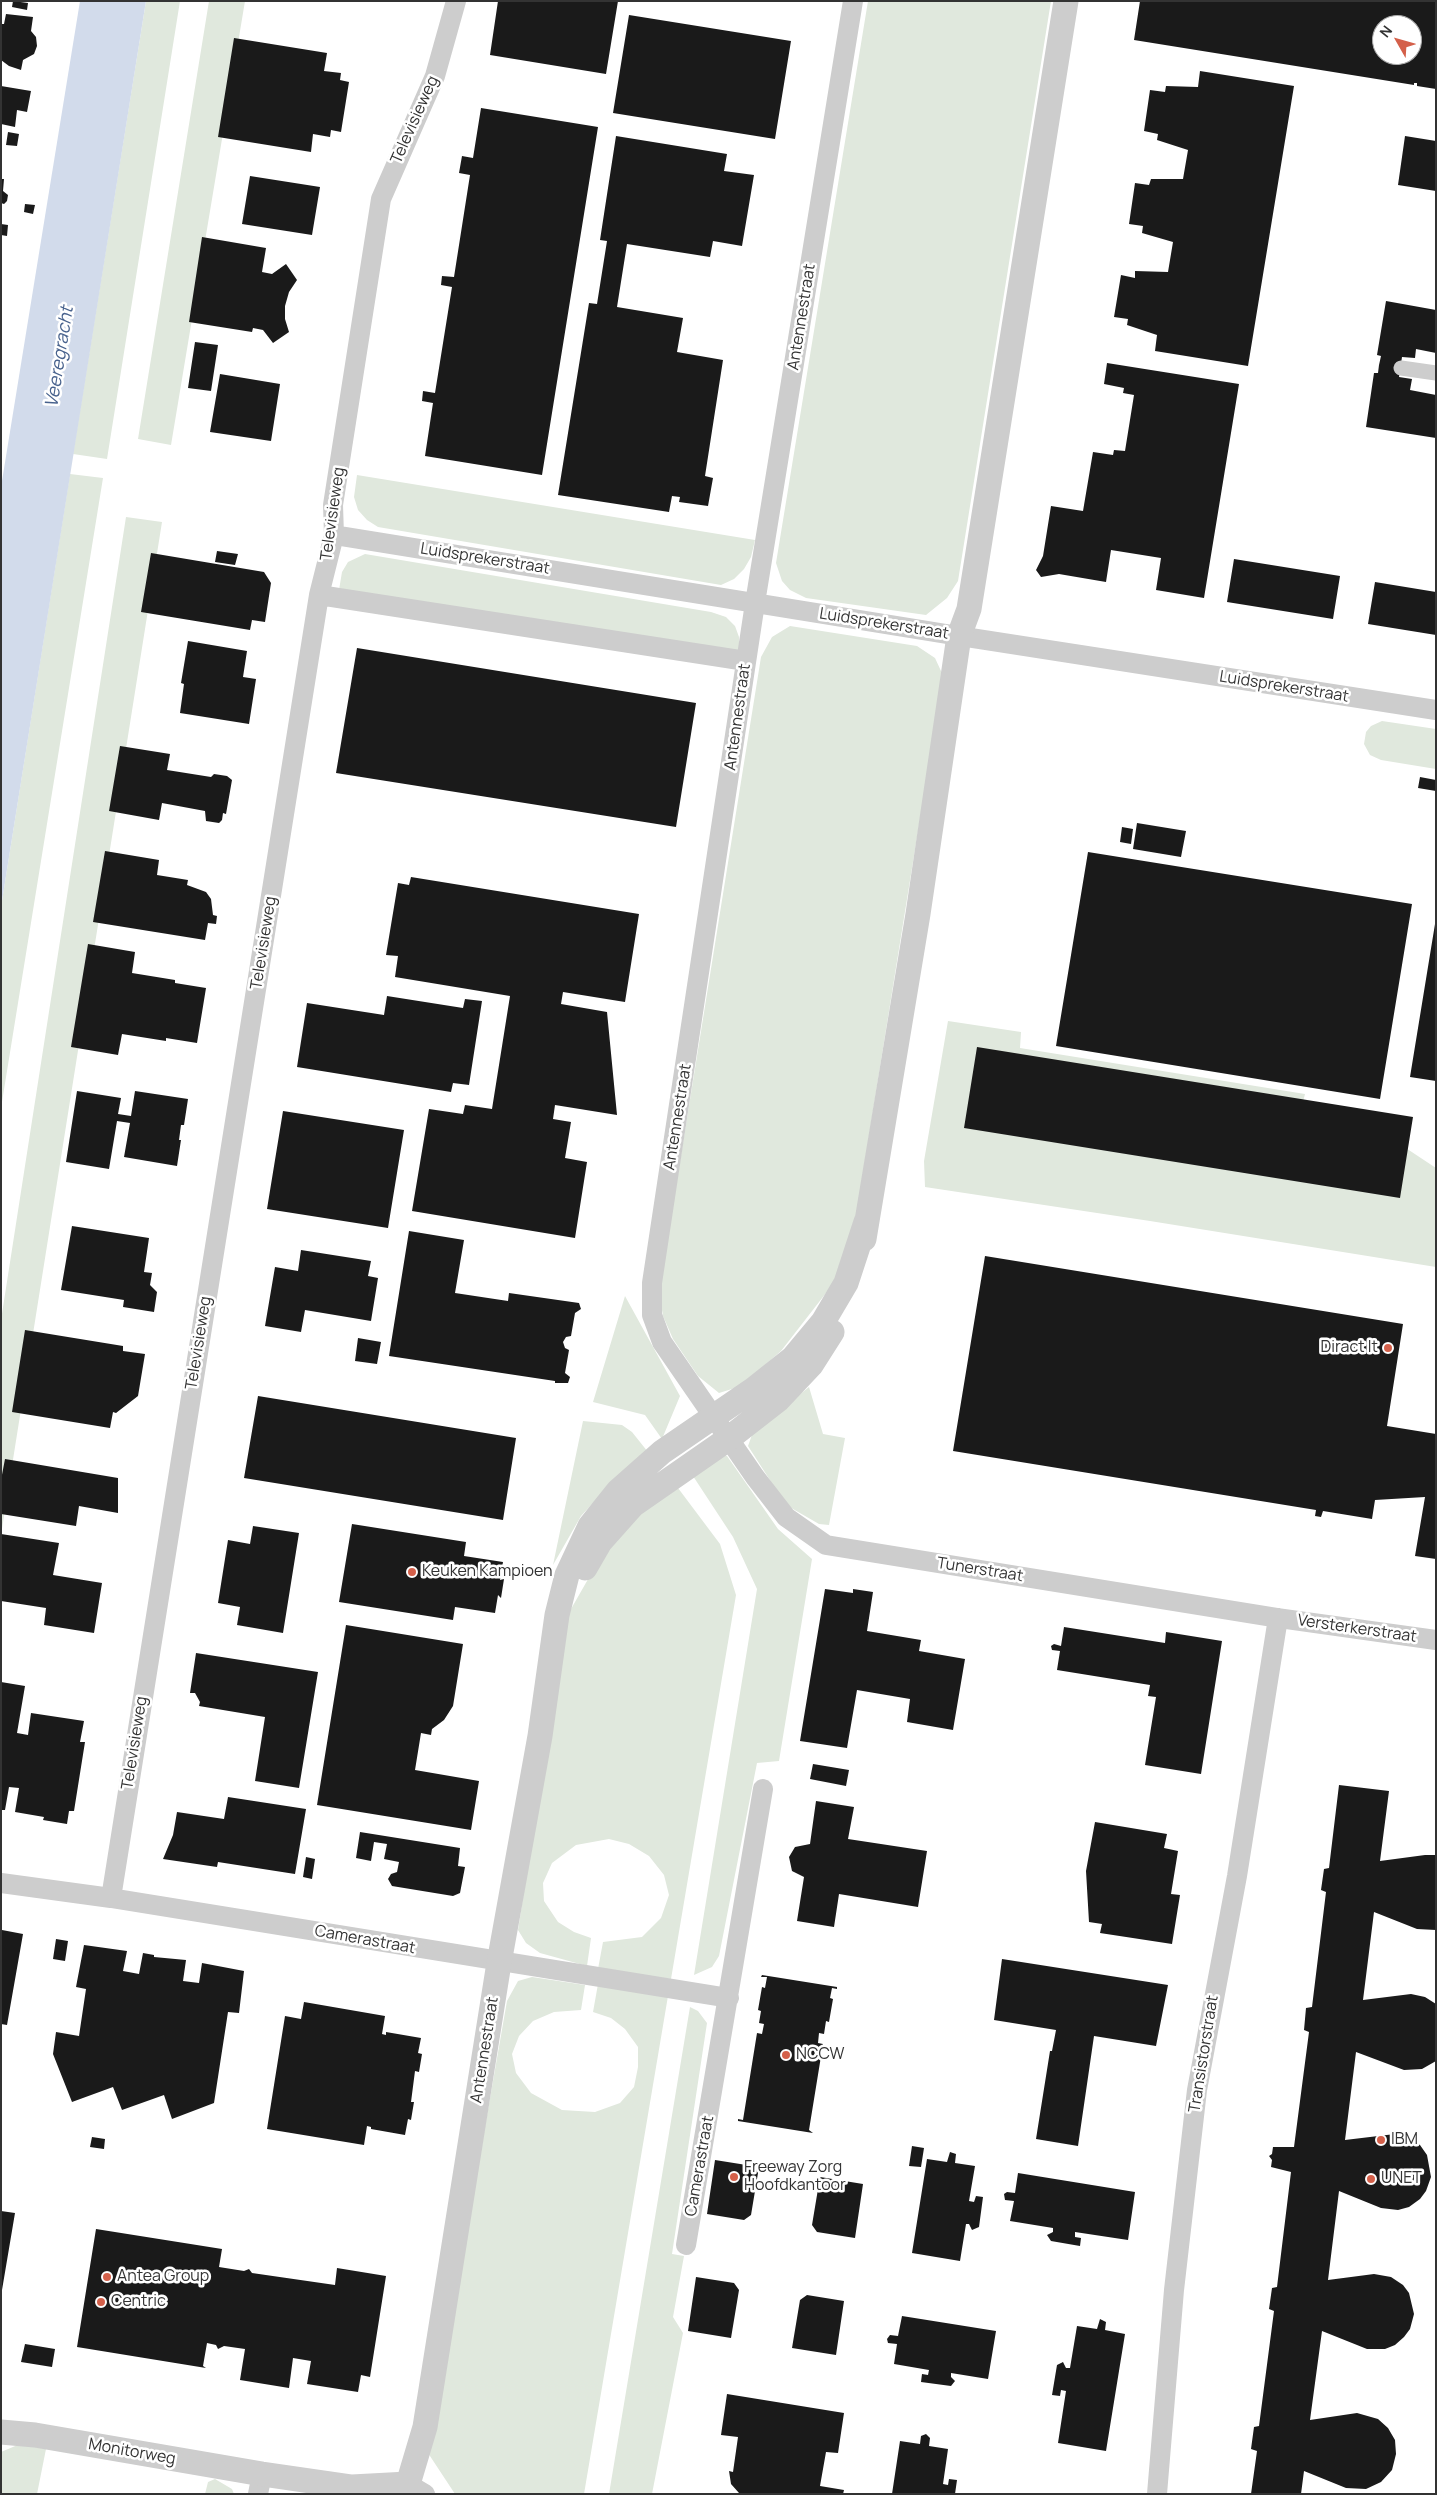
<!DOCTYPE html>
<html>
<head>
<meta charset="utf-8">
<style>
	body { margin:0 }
	#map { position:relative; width:1437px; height:2495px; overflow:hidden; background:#fff; font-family:Manrope,sans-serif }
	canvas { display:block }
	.frame { position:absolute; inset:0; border:2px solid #333; pointer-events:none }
	.north { position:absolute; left:1372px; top:15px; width:50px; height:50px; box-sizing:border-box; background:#fff; border:1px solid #adadad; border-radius:50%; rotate:308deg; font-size:14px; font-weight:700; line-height:20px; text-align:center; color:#333 }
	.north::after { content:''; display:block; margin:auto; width:18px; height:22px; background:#d4604a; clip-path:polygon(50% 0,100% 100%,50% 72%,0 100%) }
</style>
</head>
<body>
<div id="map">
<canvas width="1437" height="2495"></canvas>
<div class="frame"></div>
<div class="north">N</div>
</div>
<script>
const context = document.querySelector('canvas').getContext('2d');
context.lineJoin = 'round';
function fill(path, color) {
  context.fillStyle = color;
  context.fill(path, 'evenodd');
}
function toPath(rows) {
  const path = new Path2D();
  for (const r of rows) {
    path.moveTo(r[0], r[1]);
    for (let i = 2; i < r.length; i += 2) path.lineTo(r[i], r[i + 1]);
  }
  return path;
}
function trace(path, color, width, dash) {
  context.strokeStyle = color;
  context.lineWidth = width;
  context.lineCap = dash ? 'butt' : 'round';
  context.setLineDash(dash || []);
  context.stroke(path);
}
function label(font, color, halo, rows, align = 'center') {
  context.font = font + ' Manrope,sans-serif';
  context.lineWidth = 5;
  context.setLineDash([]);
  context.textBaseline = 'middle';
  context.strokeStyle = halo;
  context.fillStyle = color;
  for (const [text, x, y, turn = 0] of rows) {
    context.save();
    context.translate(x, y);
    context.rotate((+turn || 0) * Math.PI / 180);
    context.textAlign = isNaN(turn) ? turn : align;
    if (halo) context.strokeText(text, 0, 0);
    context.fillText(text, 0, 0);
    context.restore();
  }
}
fill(toPath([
	[146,1,180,1,107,459,73,454],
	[209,1,245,1,171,445,138,439],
	[868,1,1051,1,958,581,947,598,926,615,806,598,790,590,782,581,776,563],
	[70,474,103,478,1,1108,1,907],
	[357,475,755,540,751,557,744,569,734,579,721,585,378,527,367,520,358,510,354,497],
	[126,517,162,522,1,1535,1,1320],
	[365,554,711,612,726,617,735,626,739,637,739,651,339,590,342,572,348,562],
	[790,626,917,646,935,658,941,671,940,694,852,1241,833,1284,781,1351,749,1379,735,1388,719,1393,698,1376,673,1339,663,1316,659,1293,761,657,772,637],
	[1382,721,1436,729,1436,769,1381,760,1370,755,1364,744,1366,732,1371,726],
	[948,1021,1021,1032,1020,1048,1305,1094,1293,1143,1371,1125,1436,1168,1436,1267,1150,1221,925,1187,924,1161],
	[625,1296,680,1396,662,1439,645,1415,593,1402],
	[809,1387,823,1434,845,1438,829,1525,819,1524,786,1505,748,1446,753,1432],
	[583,1421,622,1425,632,1432,648,1452,615,1479,581,1516,553,1565],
	[718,1453,727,1456,778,1529,812,1559,779,1761,757,1763,719,1956,712,1967,694,1975,757,1589,733,1537,691,1473],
	[675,1484,720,1544,736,1595,671,1979,598,1969,603,1942,642,1937,661,1918,669,1895,664,1875,649,1856,629,1844,609,1839,576,1845,552,1863,543,1883,544,1901,558,1922,574,1932,591,1938,587,1966,540,1953,526,1943,518,1930,567,1616,603,1553,642,1507],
	[532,1977,585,1985,581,2010,554,2012,533,2021,519,2036,512,2054,516,2073,531,2093,562,2110,595,2112,620,2103,634,2087,638,2067,638,2047,625,2029,611,2018,593,2012,598,1984,668,1996,584,2494,455,2494,428,2453,507,2001,518,1981],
	[690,2007,698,2011,707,2023,672,2254,684,2256,673,2317,683,2333,652,2494,609,2494],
	[20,2444,46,2449,37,2494,1,2494,1,2452],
	[215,2479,232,2489,234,2494,205,2494,208,2482]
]), '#e0e8dd');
fill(toPath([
	[80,1,146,1,1,907,1,487]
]), '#d2dbeb');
fill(toPath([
	[13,1,28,3,27,10,12,7],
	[498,1,618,1,606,74,490,55],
	[1140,1,1436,2,1436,89,1417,86,1417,83,1414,83,1414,85,1134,40],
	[1382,25,1412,25,1412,55,1382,55],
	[6,14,33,17,31,31,36,37,37,46,34,54,23,60,21,70,9,66,1,60,1,24,4,24],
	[629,15,791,41,775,139,613,113],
	[234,38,327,53,324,71,341,73,340,80,349,82,341,132,331,130,330,137,313,134,311,152,218,137],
	[1200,71,1294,86,1248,366,1155,351,1157,335,1127,325,1128,319,1114,317,1121,275,1135,278,1135,271,1168,272,1173,242,1142,233,1143,226,1129,224,1135,183,1149,185,1151,179,1183,179,1188,150,1157,140,1158,134,1144,131,1150,90,1165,92,1166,86,1198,87],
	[1,86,31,91,27,112,17,110,15,127,1,124],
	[481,108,598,127,542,475,425,456,433,403,422,401,423,391,435,393,452,287,441,285,442,276,454,277,470,175,459,173,462,156,473,158],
	[8,132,19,134,17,146,6,145],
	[616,136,727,154,724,171,754,175,742,246,713,241,710,257,627,244,617,307,683,318,677,352,723,360,705,476,713,478,708,506,679,502,680,497,672,496,669,512,558,495,589,303,597,304,607,241,600,240],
	[1405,136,1436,141,1436,191,1398,185],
	[250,176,320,187,312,235,242,224],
	[1,179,4,179,3,191,8,195,7,201,4,204,1,203],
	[25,204,35,205,33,214,24,212],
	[1,224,8,225,7,236,1,235],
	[202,237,266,248,262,272,272,274,286,264,297,280,289,292,285,306,285,319,289,332,273,343,263,330,253,328,252,332,189,322],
	[1386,301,1436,310,1436,353,1416,349,1415,358,1402,357,1399,377,1412,379,1410,390,1436,395,1436,438,1366,427,1374,373,1378,373,1379,365,1381,356,1377,355],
	[195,342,218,345,211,391,188,388],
	[1107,363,1239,384,1204,598,1156,590,1161,558,1111,550,1106,582,1059,574,1041,577,1036,570,1043,556,1051,506,1083,511,1093,452,1113,455,1114,450,1125,451,1134,395,1123,393,1124,388,1104,384],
	[220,374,280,384,271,441,210,432],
	[217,551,238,554,235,565,215,562],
	[151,553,264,572,271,583,265,622,252,620,250,630,141,612],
	[1234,559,1340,576,1333,619,1227,602],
	[1375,582,1436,592,1436,635,1368,624],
	[188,641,247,651,243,677,256,679,249,724,180,713,184,684,181,683],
	[357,648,696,703,676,827,336,773],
	[120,746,170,754,167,770,211,777,214,774,227,776,232,780,226,814,223,813,222,820,219,823,206,821,205,811,162,803,159,820,109,811],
	[1420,777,1436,780,1436,791,1418,788],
	[1137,823,1186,831,1181,857,1133,849],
	[1122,827,1133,829,1131,844,1120,842],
	[105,851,159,860,157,875,188,880,187,885,206,892,211,899,213,915,217,916,216,924,208,923,205,940,93,922],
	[1088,852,1412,904,1380,1099,1056,1046],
	[411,877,639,914,625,1002,563,992,561,1004,607,1012,617,1115,555,1105,553,1119,571,1122,565,1158,587,1162,575,1238,412,1211,429,1109,463,1114,465,1105,492,1109,510,996,395,977,398,956,386,955,398,883,409,885],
	[1435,924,1436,924,1436,1081,1410,1077],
	[88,944,135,952,132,973,175,980,175,983,206,988,197,1043,166,1038,166,1041,122,1034,118,1055,71,1047],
	[387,996,463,1008,465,999,482,1001,469,1085,453,1083,451,1092,297,1067,307,1003,384,1015],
	[977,1047,1413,1117,1400,1198,964,1128],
	[77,1091,121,1098,118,1114,131,1116,135,1091,188,1099,184,1125,181,1125,179,1140,181,1140,177,1166,124,1157,130,1123,117,1121,109,1169,66,1162],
	[283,1111,404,1130,388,1228,267,1209],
	[72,1226,149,1238,144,1272,152,1273,150,1285,157,1292,154,1312,123,1307,124,1300,61,1290],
	[409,1231,464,1240,455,1293,508,1301,509,1293,579,1303,581,1309,575,1313,571,1336,566,1337,563,1342,565,1348,569,1350,565,1373,570,1377,568,1383,555,1383,555,1381,389,1356],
	[301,1250,371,1261,368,1276,378,1278,371,1321,305,1310,301,1332,265,1326,275,1267,298,1271],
	[985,1256,1403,1324,1387,1426,1436,1434,1436,1559,1415,1556,1425,1497,1375,1500,1372,1519,1323,1511,1321,1517,1315,1516,1316,1510,953,1451],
	[25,1330,123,1346,123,1351,145,1354,138,1396,116,1413,113,1412,110,1428,12,1412],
	[358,1338,381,1342,377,1364,355,1361],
	[258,1396,516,1438,503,1520,244,1478],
	[5,1459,118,1478,118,1513,79,1506,76,1526,1,1514,1,1480],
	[352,1524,466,1542,464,1556,503,1562,500,1580,504,1579,501,1598,498,1595,495,1613,455,1607,453,1620,339,1602],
	[253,1526,299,1533,283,1633,237,1625,240,1607,218,1603,228,1540,250,1544],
	[1,1534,59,1543,53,1575,102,1583,94,1633,44,1625,46,1608,1,1601],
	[825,1589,853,1593,853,1589,873,1592,867,1631,921,1640,919,1651,965,1659,953,1730,907,1722,910,1699,857,1690,847,1748,800,1741],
	[346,1625,463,1644,453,1706,444,1720,432,1729,431,1735,421,1733,415,1770,479,1781,471,1830,317,1805],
	[1064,1627,1165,1643,1166,1632,1222,1641,1201,1774,1145,1765,1156,1697,1148,1696,1150,1685,1057,1670,1060,1651,1052,1650,1051,1646,1054,1644,1061,1646],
	[196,1653,318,1672,299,1788,255,1781,265,1717,199,1706,200,1702,195,1693,190,1693],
	[1,1682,25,1686,17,1733,28,1735,31,1713,84,1721,80,1742,85,1742,74,1811,69,1811,67,1824,43,1820,44,1817,15,1812,19,1788,9,1787,5,1810,1,1810],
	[813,1764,849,1770,846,1786,810,1779],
	[1339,1785,1389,1791,1380,1861,1425,1855,1436,1855,1436,1930,1417,1929,1374,1912,1363,2000,1411,1994,1425,1997,1436,2004,1436,2061,1422,2069,1404,2070,1356,2052,1345,2140,1395,2134,1407,2136,1420,2145,1427,2155,1431,2177,1426,2191,1420,2199,1409,2207,1398,2210,1381,2208,1339,2191,1328,2280,1374,2274,1391,2277,1403,2285,1409,2293,1414,2314,1410,2329,1404,2337,1395,2345,1385,2349,1367,2349,1322,2331,1310,2420,1357,2413,1378,2419,1388,2428,1395,2440,1396,2454,1392,2470,1381,2482,1366,2489,1346,2488,1304,2471,1301,2494,1251,2494,1257,2451,1251,2449,1254,2427,1259,2426,1274,2311,1269,2309,1272,2288,1277,2287,1291,2172,1271,2167,1272,2160,1269,2156,1272,2154,1273,2147,1294,2147,1309,2032,1304,2030,1306,2008,1312,2007,1326,1892,1321,1890,1324,1869,1329,1868],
	[228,1797,306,1809,295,1874,218,1862,217,1867,163,1859,173,1835,177,1812,224,1819],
	[816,1801,854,1807,848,1839,927,1851,918,1907,839,1894,834,1927,797,1921,804,1877,792,1871,789,1857,795,1847,810,1844],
	[1095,1822,1167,1834,1164,1848,1178,1851,1171,1894,1180,1895,1172,1944,1100,1933,1102,1924,1089,1922,1086,1871],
	[360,1832,460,1848,458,1866,465,1867,460,1893,453,1896,392,1886,388,1879,391,1874,397,1872,399,1862,384,1859,387,1844,374,1842,371,1861,356,1858],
	[306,1857,315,1859,312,1879,303,1877],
	[2,1930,23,1934,7,2025,1,2024],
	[56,1939,68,1941,65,1961,53,1959],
	[84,1945,127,1951,123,1971,139,1974,143,1953,154,1955,154,1957,186,1960,183,1981,199,1983,202,1963,244,1971,239,2013,228,2012,214,2103,172,2119,164,2095,122,2110,113,2087,72,2102,53,2054,56,2032,79,2036,86,1989,76,1987],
	[1002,1959,1168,1985,1156,2046,1094,2036,1078,2146,1036,2139,1050,2051,1052,2051,1056,2030,994,2020],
	[762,1975,837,1987,837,1989,832,1988,830,1998,833,1999,829,2022,826,2021,824,2034,819,2033,818,2043,823,2044,809,2130,813,2133,738,2121,738,2119,743,2120,757,2033,762,2034,764,2024,759,2023,761,2011,758,2010,762,1987,765,1988,767,1977,761,1977],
	[304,2002,385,2016,382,2034,386,2035,386,2032,421,2038,418,2053,422,2054,419,2072,415,2071,411,2102,414,2102,411,2120,408,2119,405,2135,371,2129,371,2127,367,2126,364,2145,267,2129,285,2016,301,2019],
	[92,2137,105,2139,104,2149,90,2147],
	[912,2146,924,2148,921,2167,909,2166],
	[950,2152,956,2154,955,2163,975,2166,969,2201,974,2202,976,2196,983,2197,979,2227,972,2230,969,2224,966,2224,960,2261,912,2253,927,2159,947,2162],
	[715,2160,759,2167,751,2215,744,2220,707,2214],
	[1018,2173,1135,2192,1128,2240,1075,2232,1075,2237,1081,2238,1080,2246,1051,2241,1047,2235,1053,2232,1053,2228,1010,2221,1014,2201,1005,2200,1004,2194,1007,2192,1015,2193],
	[820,2177,863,2184,855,2238,817,2232,812,2225],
	[1,2211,15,2213,2,2290,1,2290],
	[96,2229,222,2249,219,2267,244,2271,249,2269,252,2273,335,2285,337,2268,386,2276,370,2377,361,2375,358,2392,307,2384,311,2361,293,2358,289,2388,240,2380,245,2349,224,2346,218,2349,216,2345,207,2343,203,2366,206,2368,77,2347],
	[696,2277,734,2283,739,2290,731,2338,688,2331],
	[807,2295,844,2301,836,2355,792,2348,800,2300],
	[902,2316,996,2331,988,2379,951,2373,951,2377,955,2381,951,2386,921,2382,922,2374,928,2375,929,2370,894,2364,897,2344,888,2343,887,2339,890,2335,898,2336],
	[1100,2319,1106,2322,1105,2330,1125,2334,1106,2451,1058,2443,1066,2391,1061,2390,1060,2396,1052,2395,1057,2365,1063,2362,1066,2368,1070,2368,1077,2326,1097,2329],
	[25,2344,55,2349,52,2367,21,2362],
	[727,2394,844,2413,838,2453,826,2452,820,2486,844,2490,843,2494,739,2493,731,2484,729,2471,733,2472,738,2437,721,2435],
	[926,2434,930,2438,929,2446,948,2449,943,2484,948,2485,949,2479,957,2480,955,2494,892,2494,900,2441,920,2444,921,2436]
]), '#1a1a1a');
trace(toPath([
	[1401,368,1436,373]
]), '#cdcdcd', 15);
trace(toPath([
	[853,1,755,603,652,1283,652,1315,662,1342,755,1477,786,1517,826,1545,1278,1618,1436,1640],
	[334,535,959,636,1436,710],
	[319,595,746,661],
	[1,1883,111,1898,729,1998],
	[111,1898,319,595,334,535,333,505,381,199,435,76,456,1],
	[686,2245,763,1789],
	[408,2484,425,2494],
	[258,2494,262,2474],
	[1157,2494,1174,2290,1197,2090,1237,1876,1278,1618]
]), '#cdcdcd', 20);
trace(toPath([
	[864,1239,918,914,959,636,969,609,1066,1],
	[585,1568,600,1542,633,1505,728,1439,778,1400,811,1365,832,1332],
	[1,2432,35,2435,262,2474,352,2487,408,2484,425,2427,499,1963,540,1736,557,1615,567,1575,590,1526,618,1491,662,1452,754,1389,793,1358,823,1322,846,1283,866,1222]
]), '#cdcdcd', 25);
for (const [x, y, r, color] of [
	[1388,1348,5,"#d4604a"],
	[412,1572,5,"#d4604a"],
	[786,2055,5,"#d4604a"],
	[1381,2140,5,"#d4604a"],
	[734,2177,5,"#d4604a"],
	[1371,2179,5,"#d4604a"],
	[107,2277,5,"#d4604a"],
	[101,2302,5,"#d4604a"]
]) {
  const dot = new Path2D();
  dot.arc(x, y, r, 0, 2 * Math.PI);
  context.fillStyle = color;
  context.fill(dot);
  trace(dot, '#fff', 2);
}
label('16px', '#333', '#fff', [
	["Televisieweg",415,120,-66],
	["Antennestraat",802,317,-81],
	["Televisieweg",333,514,-82],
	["Luidsprekerstraat",485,559,9],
	["Luidsprekerstraat",884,624,9],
	["Luidsprekerstraat",1284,687,9],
	["Antennestraat",738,717,-82],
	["Televisieweg",264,943,-81],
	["Antennestraat",678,1117,-81],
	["Televisieweg",199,1343,-81],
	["Tunerstraat",980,1570,9],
	["Versterkerstraat",1357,1629,8],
	["Televisieweg",135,1743,-81],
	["Camerastraat",365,1940,10],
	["Antennestraat",485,2050,-81],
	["Transistorstraat",1204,2054,-81],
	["Camerastraat",700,2166,-80],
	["Monitorweg",132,2452,10]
]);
label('16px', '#333', '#fff', [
	["Diract It",1378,1348,"right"],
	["Keuken Kampioen",422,1572],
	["NCCW",796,2055],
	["IBM",1391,2140],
	["Freeway Zorg",744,2168],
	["Hoofdkantoor",744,2186],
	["UNET",1381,2179],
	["Antea Group",117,2277],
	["Centric",111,2302]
], 'left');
label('italic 18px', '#48628d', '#fff', [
	["Veeregracht",60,357,-81]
]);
</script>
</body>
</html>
